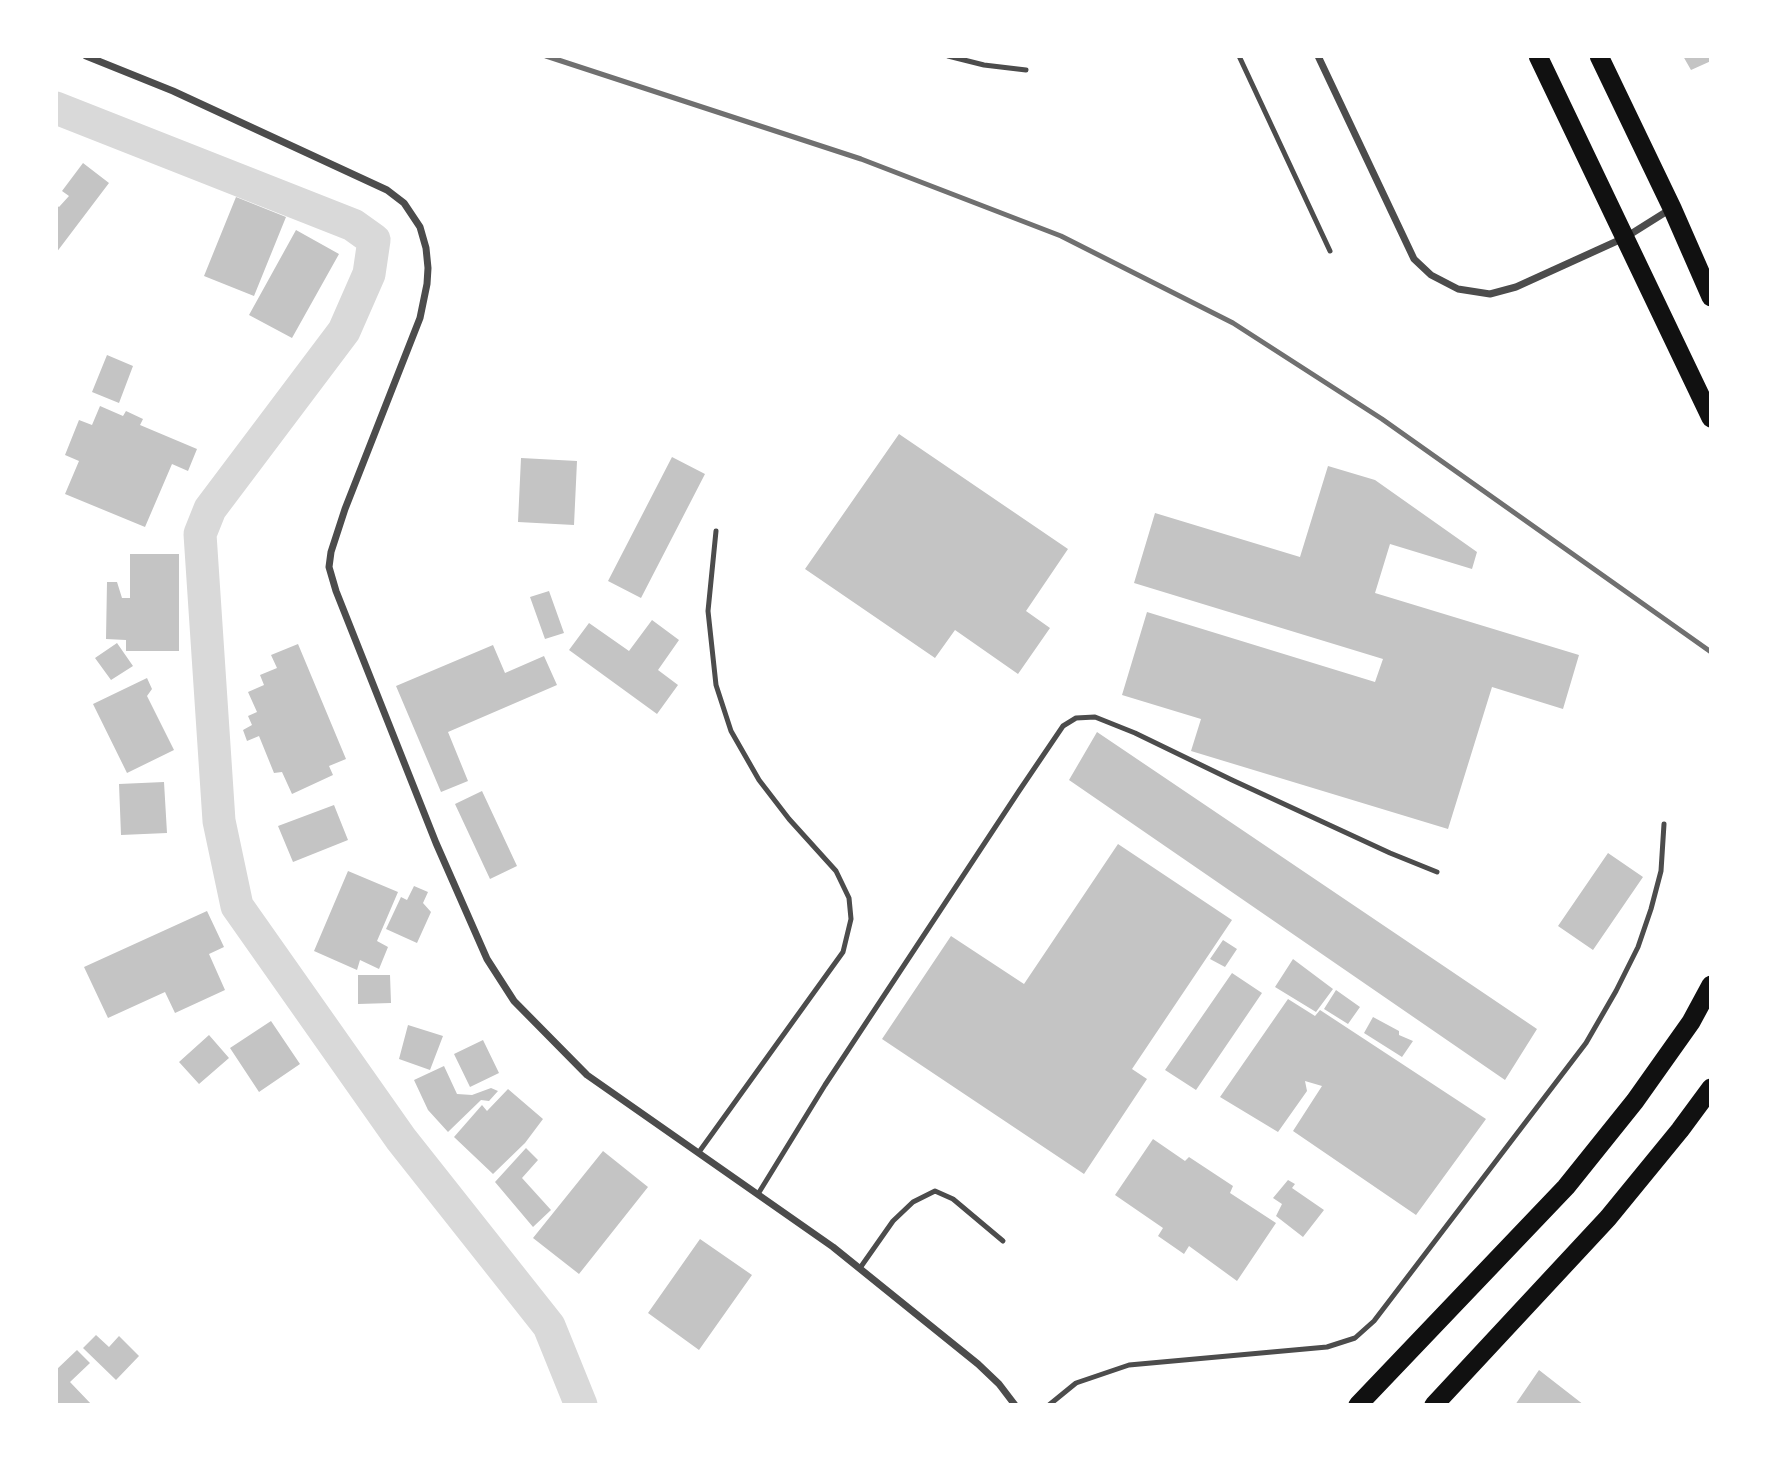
<!DOCTYPE html>
<html>
<head>
<meta charset="utf-8">
<style>
	body { margin:0 }
	#map { position:relative; width:1767px; height:1461px; overflow:hidden; background:#fff; font-family:Karla,sans-serif }
	canvas { display:block }
	.frame { position:absolute; inset:0; border:58px solid #fff; pointer-events:none }
</style>
</head>
<body>
<div id="map">
<canvas width="1767" height="1461"></canvas>
<div class="frame"></div>
</div>
<script>
const context = document.querySelector('canvas').getContext('2d');
context.lineJoin = 'round';
function toPath(rows) {
  const path = new Path2D();
  for (const r of rows) {
    path.moveTo(r[0], r[1]);
    for (let i = 2; i < r.length; i += 2) path.lineTo(r[i], r[i + 1]);
  }
  return path;
}
function trace(path, color, width, dash) {
  context.strokeStyle = color;
  context.lineWidth = width;
  context.lineCap = dash ? 'butt' : 'round';
  context.setLineDash(dash || []);
  context.stroke(path);
}
function fill(path, color) {
  context.fillStyle = color;
  context.fill(path, 'evenodd');
}
trace(toPath([
	[56,108,353,225,374,240,369,274,344,331,210,509,200,534,219,821,237,906,401,1139,549,1326,581,1405]
]), '#d9d9d9', 33);
fill(toPath([
	[1683,56,1711,56,1711,61,1691,70],
	[83,163,109,183,56,253,56,205,59,207,69,196,62,191],
	[236,197,286,217,254,296,204,276],
	[296,230,339,254,292,338,249,315],
	[107,355,133,366,119,403,92,392],
	[100,406,123,416,126,411,143,419,140,425,197,449,188,471,172,464,145,527,65,494,79,461,65,455,79,420,92,425],
	[899,434,1068,549,1026,611,1050,628,1018,674,955,630,935,658,805,569],
	[672,457,705,474,641,598,608,581],
	[521,458,577,461,574,525,518,522],
	[1328,466,1375,480,1477,552,1472,569,1390,544,1375,593,1579,655,1563,709,1492,687,1448,829,1191,751,1201,719,1122,695,1147,612,1375,682,1383,659,1134,583,1155,513,1300,557],
	[130,554,179,554,179,651,126,651,126,640,106,639,107,582,117,582,122,598,130,598],
	[549,591,564,633,545,639,530,597],
	[652,620,679,640,658,670,678,685,657,714,569,650,589,623,629,651],
	[117,643,133,666,111,680,95,658],
	[298,644,346,759,329,766,333,775,292,794,282,772,274,773,259,736,247,741,243,730,252,725,248,716,257,712,248,692,264,685,260,675,277,668,271,655],
	[493,645,505,673,544,656,557,685,448,732,468,781,441,792,396,686],
	[147,678,152,689,147,696,174,750,127,773,93,704],
	[1097,732,1537,1029,1505,1080,1069,780],
	[164,782,167,833,121,835,119,784],
	[482,791,517,866,490,879,455,804],
	[334,805,348,840,293,862,278,826],
	[1118,844,1232,920,1132,1069,1147,1079,1084,1174,882,1039,951,936,1024,984],
	[1608,853,1643,877,1593,950,1558,926],
	[348,871,398,892,377,941,388,947,379,969,360,960,357,970,314,951],
	[414,886,428,892,423,903,431,912,417,943,386,929,401,897,407,900],
	[207,911,224,947,209,954,225,990,175,1013,165,992,108,1018,84,967],
	[1223,940,1237,949,1225,967,1210,959],
	[1293,959,1333,989,1316,1012,1275,987],
	[1232,973,1262,993,1196,1090,1165,1070],
	[358,975,390,975,391,1003,358,1004],
	[1336,990,1360,1007,1348,1024,1324,1009],
	[1288,999,1315,1016,1320,1010,1486,1119,1416,1215,1293,1131,1322,1086,1305,1081,1307,1091,1278,1132,1220,1097],
	[1373,1017,1399,1031,1399,1035,1413,1041,1402,1057,1364,1033],
	[271,1021,300,1064,259,1092,230,1048],
	[408,1025,443,1036,430,1070,399,1059],
	[209,1035,229,1058,199,1084,179,1062],
	[483,1040,499,1073,470,1087,454,1054],
	[444,1066,457,1094,472,1095,491,1088,498,1091,489,1101,481,1100,448,1132,428,1110,414,1080],
	[508,1089,543,1119,525,1143,493,1174,454,1137,482,1105,487,1111],
	[1153,1139,1185,1161,1189,1157,1233,1186,1230,1193,1276,1223,1237,1281,1189,1246,1184,1254,1158,1236,1163,1228,1115,1195],
	[526,1148,538,1160,522,1178,551,1210,533,1227,495,1182],
	[603,1151,648,1187,579,1274,533,1238],
	[1288,1180,1295,1184,1292,1188,1324,1210,1303,1237,1276,1216,1282,1204,1273,1198],
	[700,1239,752,1275,699,1350,648,1313],
	[96,1335,109,1347,119,1336,139,1356,116,1380,83,1348],
	[77,1350,90,1363,70,1382,92,1405,56,1405,56,1370],
	[1539,1370,1584,1405,1515,1405]
]), '#c4c4c4');
trace(toPath([
	[948,56,984,65,1026,70],
	[1239,56,1330,251],
	[699,1152,843,952,851,919,849,898,836,871,789,819,759,780,731,731,716,685,708,611,716,531],
	[758,1194,825,1085,1019,791,1063,726,1076,718,1095,717,1135,733,1232,780,1390,853,1437,872],
	[860,1268,893,1221,913,1202,935,1191,953,1199,1003,1241],
	[1049,1405,1076,1383,1129,1365,1327,1347,1355,1338,1374,1321,1586,1043,1616,991,1638,947,1651,909,1661,871,1664,824]
]), '#4c4c4c', 5);
trace(toPath([
	[86,56,173,91,387,190,404,203,420,227,426,248,428,268,427,284,420,318,345,509,331,552,329,567,336,591,436,843,487,959,514,1001,587,1075,833,1247,978,1364,999,1384,1015,1405],
	[1318,56,1414,259,1431,275,1458,289,1490,294,1516,287,1626,237,1669,210]
]), '#4c4c4c', 7);
trace(toPath([
	[1538,56,1711,418],
	[1599,56,1672,208,1711,297],
	[1358,1405,1566,1187,1635,1101,1691,1022,1711,985],
	[1434,1405,1608,1218,1680,1130,1711,1088]
]), '#111', 19);
trace(toPath([
	[546,56,861,159,1061,236,1233,323,1382,419,1711,652]
]), '#707070', 5);
</script>
</body>
</html>
